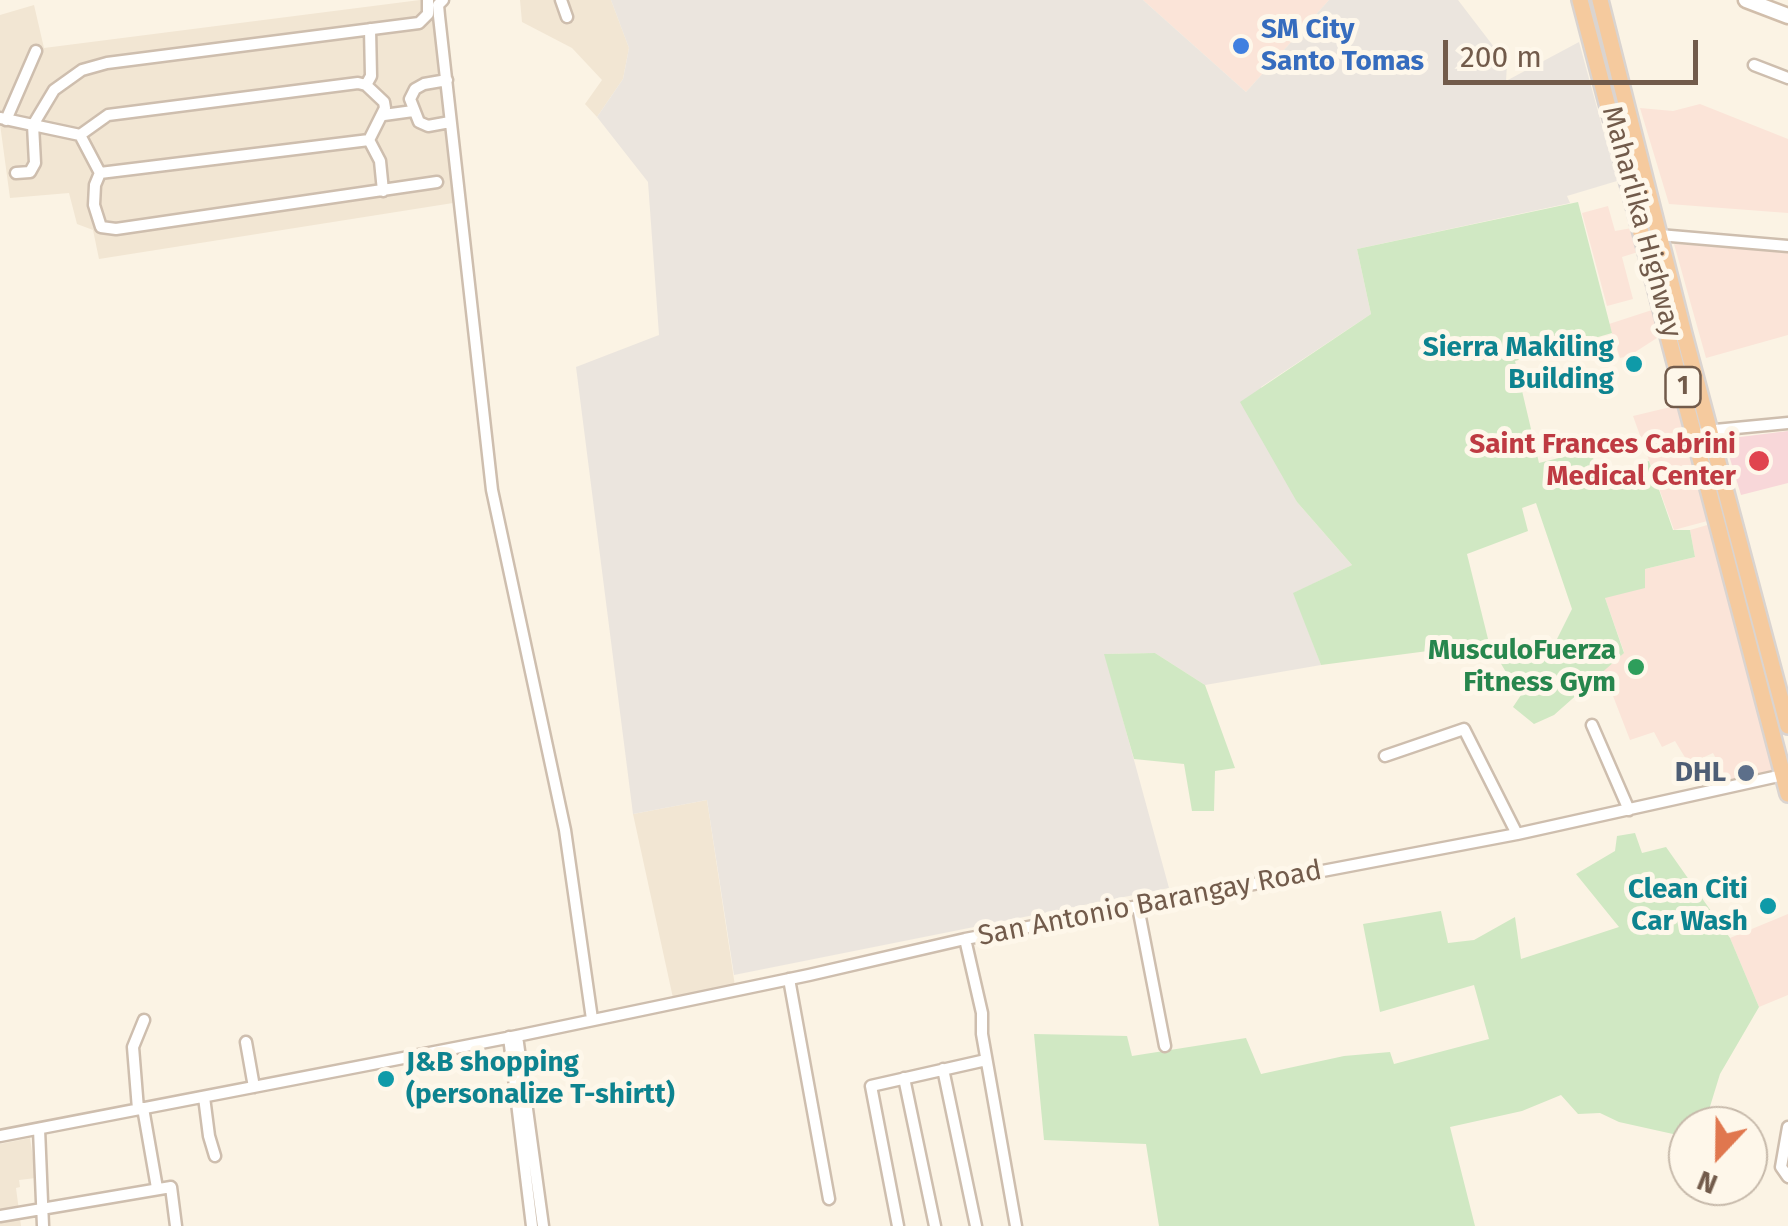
<!DOCTYPE html>
<html>
<head>
<meta charset="utf-8">
<style>
	body { margin:0 }
	#map { position:relative; width:1788px; height:1226px; overflow:hidden; background:#fbf3e4; font-family:"Fira Sans",sans-serif }
	canvas { display:block }
	.north { position:absolute; left:1668px; top:1106px; width:100px; height:100px; box-sizing:border-box; background:#fef7ea; border:2px solid #c6b9aa; border-radius:50%; rotate:202deg; font-size:28px; font-weight:700; line-height:40px; text-align:center; color:#725b4b }
	.north::after { content:''; display:block; margin:auto; width:35px; height:45px; background:#e0774e; clip-path:polygon(50% 0,100% 100%,50% 72%,0 100%) }
	.scale { position:absolute; left:1443px; top:40px; width:255px; height:45px; box-sizing:border-box; border:5px solid #725b4b; border-top:0; padding-left:12px; font-size:30px; line-height:35px; white-space:nowrap; color:#725b4b; -webkit-text-stroke:8px #fef7ea; paint-order:stroke }
</style>
</head>
<body>
<div id="map">
<canvas width="1788" height="1226"></canvas>
<div class="north">N</div>
<div class="scale">200 m</div>
</div>
<script>
const context = document.querySelector('canvas').getContext('2d');
context.lineJoin = 'round';
function fill(path, color) {
  context.fillStyle = color;
  context.fill(path, 'evenodd');
}
function toPath(rows) {
  const path = new Path2D();
  for (const r of rows) {
    path.moveTo(r[0], r[1]);
    for (let i = 2; i < r.length; i += 2) path.lineTo(r[i], r[i + 1]);
  }
  return path;
}
function trace(path, color, width, dash) {
  context.strokeStyle = color;
  context.lineWidth = width;
  context.lineCap = dash ? 'butt' : 'round';
  context.setLineDash(dash || []);
  context.stroke(path);
}
function label(font, color, halo, rows, align = 'center') {
  context.font = font + ' "Fira Sans",sans-serif';
  context.lineWidth = 10;
  context.setLineDash([]);
  context.textBaseline = 'middle';
  context.strokeStyle = halo;
  context.fillStyle = color;
  for (const [text, x, y, turn = 0] of rows) {
    context.save();
    context.translate(x, y);
    context.rotate((+turn || 0) * Math.PI / 180);
    context.textAlign = isNaN(turn) ? turn : align;
    if (halo) context.strokeText(text, 0, 0);
    context.fillText(text, 0, 0);
    context.restore();
  }
}
fill(toPath([
	[420,0,435,0,453,203,99,259,93,230,77,224,69,193,10,198,0,124,0,15,34,5,44,48],
	[520,0,611,0,629,48,623,79,597,117,585,104,602,80,572,48,522,22],
	[707,800,735,986,673,998,633,814],
	[30,1138,36,1178,19,1180,20,1187,16,1188,21,1226,0,1226,0,1144]
]), '#f2e6d3');
fill(toPath([
	[1143,0,1329,0,1246,92],
	[1700,104,1788,139,1788,213,1669,204,1640,108,1673,111],
	[1608,206,1615,231,1632,228,1638,252,1622,257,1633,299,1607,306,1582,213],
	[1674,244,1788,248,1788,335,1706,358],
	[1652,310,1660,336,1629,356,1620,358,1609,324],
	[1679,405,1711,520,1674,530,1633,416],
	[1711,524,1775,773,1729,784,1713,753,1689,764,1675,741,1662,747,1654,732,1630,740,1603,670,1624,652,1605,598,1645,569,1695,557,1690,530],
	[1788,914,1788,995,1759,1007,1730,938]
]), '#fbe4d8');
fill(toPath([
	[611,0,1143,0,1246,92,1329,0,1458,0,1507,64,1506,81,1579,42,1617,181,1567,196,1570,203,1357,249,1371,314,1261,387,1297,502,1352,565,1294,593,1321,665,1205,685,1155,653,1105,654,1169,888,734,975,707,800,633,814,576,367,659,335,648,182,597,117,623,79,629,48]
]), '#ebe5de');
fill(toPath([
	[1788,431,1788,483,1741,495,1724,439]
]), '#f8d7d9');
fill(toPath([
	[1578,202,1612,333,1515,361,1539,463,1590,450,1600,476,1649,461,1673,530,1690,530,1695,557,1645,569,1645,588,1605,598,1624,653,1554,715,1534,724,1513,707,1525,689,1510,679,1500,662,1555,643,1572,609,1536,503,1522,508,1528,531,1467,554,1489,643,1321,665,1293,593,1352,565,1297,502,1240,402,1371,314,1357,249],
	[1155,653,1205,685,1235,768,1215,771,1214,811,1192,811,1184,764,1134,759,1104,654],
	[1635,833,1642,853,1666,847,1730,938,1759,1007,1720,1074,1704,1126,1688,1126,1688,1134,1673,1134,1619,1122,1600,1113,1578,1114,1561,1095,1522,1111,1450,1127,1475,1226,1159,1226,1146,1144,1044,1140,1034,1034,1127,1036,1132,1056,1246,1038,1261,1074,1344,1056,1390,1052,1394,1064,1489,1039,1474,985,1380,1012,1363,924,1441,911,1448,943,1474,940,1515,917,1521,959,1619,927,1576,874,1615,851,1617,836]
]), '#d0e8c3');
const minor = toPath([
	[443,0,438,5,439,16,492,490,565,830,592,1019],
	[561,0,567,17],
	[1754,65,1788,78],
	[447,80,424,84,415,89,410,99,419,122,428,126,450,122],
	[366,85,371,76,370,29],
	[384,115,413,111],
	[0,118,33,125,35,163,30,172,16,173],
	[6,120,36,51],
	[80,135,33,125,54,90,82,70,107,63,419,23,428,14,428,0],
	[369,140,380,161,383,191],
	[100,173,369,140,385,108,384,102,366,85,358,83,108,115,80,135,100,173,95,185,94,205,101,227,116,229,437,182],
	[1659,235,1788,246],
	[1705,431,1788,423],
	[1592,725,1629,810],
	[1385,756,1464,729,1517,834],
	[1138,907,1165,1046],
	[965,939,982,1013,982,1034,1016,1226],
	[789,979,829,1199],
	[517,1036,543,1226],
	[509,1037,532,1226],
	[246,1042,254,1087],
	[943,1069,976,1226],
	[904,1078,935,1226],
	[204,1097,209,1136,215,1156],
	[143,1108,157,1188],
	[138,1109,133,1047,144,1020],
	[1788,1127,1781,1167,1788,1177],
	[39,1129,43,1226],
	[0,1136,517,1036,809,975,965,939,1517,834,1783,775],
	[0,1216,171,1187,176,1226],
	[898,1226,871,1086,986,1060]
]);
const secondary = toPath([
	[1746,0,1788,16]
]);
const trunk = toPath([
	[1580,0,1788,794],
	[1600,0,1684,334,1788,726]
]);
trace(minor, '#cebeae', 15);
trace(secondary, '#d1beab', 19);
trace(trunk, '#dad4d0', 20);
trace(minor, '#fff', 10);
trace(secondary, '#fff', 14);
trace(trunk, '#f5ca9e', 15);
for (const [x, y, r, color] of [
	[1241,46,10,"#3f7fe0"],
	[1634,364,10,"#0f9aa8"],
	[1759,461,12,"#e0444e"],
	[1636,667,10,"#2e9e5b"],
	[1746,773,10,"#5c6f8a"],
	[1768,906,10,"#0f9aa8"],
	[386,1079,10,"#0f9aa8"]
]) {
  const dot = new Path2D();
  dot.arc(x, y, r, 0, 2 * Math.PI);
  context.fillStyle = color;
  context.fill(dot);
  trace(dot, '#fef7ea', 4);
}
for (const [x, y, w] of [
	[1683,387,35]
]) {
  const box = new Path2D();
  box.roundRect(x - w / 2, y - 20, w, 40, 8);
  context.fillStyle = '#fef7ea';
  context.fill(box);
  trace(box, '#725b4b', 2.5);
}
label('bold 25px', '#725b4b', null, [
	["1",1683,387]
]);
label('bold 28px', '#366cbe', '#fef7ea', [
	["SM City",1261,30],
	["Santo Tomas",1261,62]
], 'left');
label('28px', '#725b4b', '#fef7ea', [
	["Maharlika Highway",1641,222,75],
	["San Antonio Barangay Road",1150,904,-11]
]);
label('bold 28px', '#0d838f', '#fef7ea', [
	["Sierra Makiling",1614,348],
	["Building",1614,380],
	["Clean Citi",1748,890],
	["Car Wash",1748,922],
	["J&B shopping",406,1063,"left"],
	["(personalize T-shirtt)",406,1095,"left"]
], 'right');
label('bold 28px', '#be3a42', '#fef7ea', [
	["Saint Frances Cabrini",1736,445],
	["Medical Center",1736,477]
], 'right');
label('bold 28px', '#27864d', '#fef7ea', [
	["MusculoFuerza",1616,651],
	["Fitness Gym",1616,683]
], 'right');
label('bold 28px', '#4e5e75', '#fef7ea', [
	["DHL",1726,773]
], 'right');
</script>
</body>
</html>
